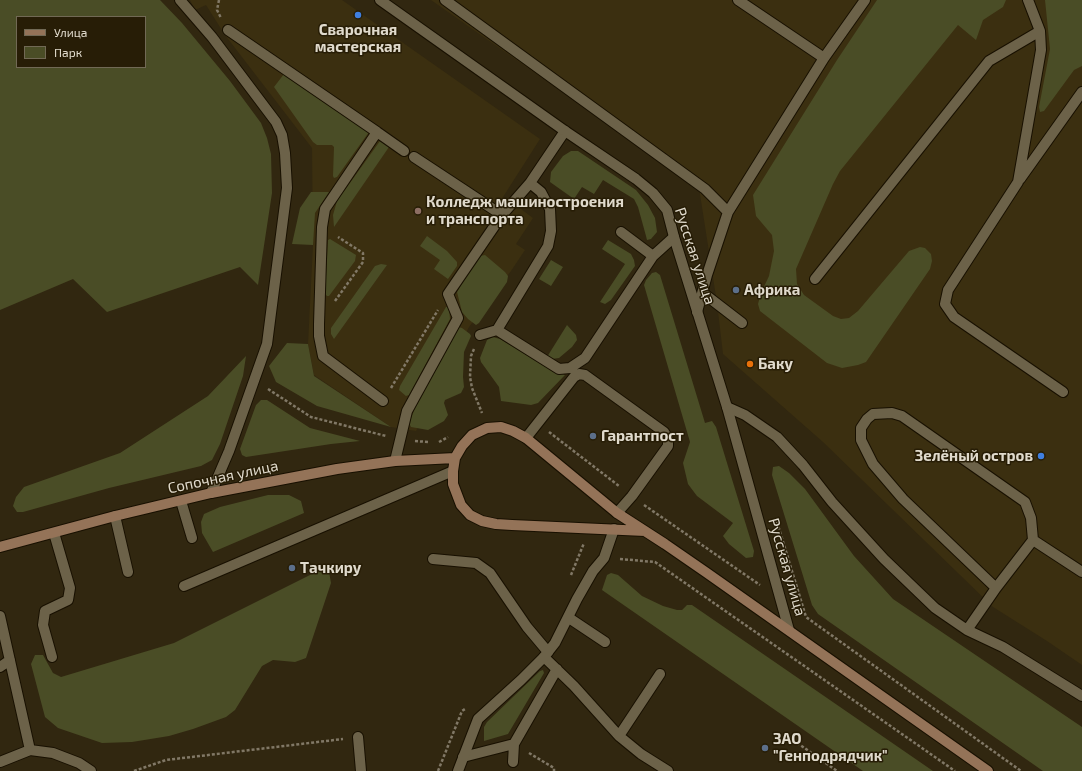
<!DOCTYPE html>
<html>
<head>
<meta charset="utf-8">
<style>
	body { margin:0 }
	#map { position:relative; width:1082px; height:771px; overflow:hidden; background:#312710; font-family:"Exo 2",sans-serif }
	canvas { display:block }
	.legend { position:absolute; left:16px; top:16px; width:130px; height:52px; box-sizing:border-box; background:#271d06; border:1px solid #716955; margin:0; padding:5px 7px; list-style:none; font-size:12px; color:#e0dacc }
	.legend li { display:flex; align-items:center; gap:8px; height:20px }
	.legend b { width:20px; border:1px solid #716955 }
</style>
</head>
<body>
<div id="map">
<canvas width="1082" height="771"></canvas>
<ul class="legend">
<li><b style="height:5px;background:#947358"></b>Улица</li>
<li><b style="height:11px;background:#4a4d26"></b>Парк</li>
</ul>
</div>
<script>
const context = document.querySelector('canvas').getContext('2d');
context.lineJoin = 'round';
function fill(path, color) {
  context.fillStyle = color;
  context.fill(path, 'evenodd');
}
function toPath(rows) {
  const path = new Path2D();
  for (const r of rows) {
    path.moveTo(r[0], r[1]);
    for (let i = 2; i < r.length; i += 2) path.lineTo(r[i], r[i + 1]);
  }
  return path;
}
function trace(path, color, width, dash) {
  context.strokeStyle = color;
  context.lineWidth = width;
  context.lineCap = dash ? 'butt' : 'round';
  context.setLineDash(dash || []);
  context.stroke(path);
}
function label(font, color, halo, rows, align = 'center') {
  context.font = font + ' "Exo 2",sans-serif';
  context.lineWidth = 3;
  context.setLineDash([]);
  context.textBaseline = 'middle';
  context.strokeStyle = halo;
  context.fillStyle = color;
  for (const [text, x, y, turn = 0] of rows) {
    context.save();
    context.translate(x, y);
    context.rotate((+turn || 0) * Math.PI / 180);
    context.textAlign = isNaN(turn) ? turn : align;
    if (halo) context.strokeText(text, 0, 0);
    context.fillText(text, 0, 0);
    context.restore();
  }
}
fill(toPath([
	[190,0,342,0,540,139,503,197,513,203,533,218,516,244,525,250,511,271,469,327,416,431,391,427,314,375,308,344,313,245,312,148,225,35,206,5,195,10],
	[431,0,1082,0,1082,665,1047,641,993,607,823,442,723,354,717,303,699,188]
]), '#3b2f10');
fill(toPath([
	[0,0,160,0,182,23,230,81,261,123,267,138,271,154,272,193,258,285,240,267,107,312,73,279,0,310],
	[17,17,145,17,145,67,17,67],
	[877,0,1006,0,1003,7,983,20,976,40,958,25,840,171,833,184,796,269,797,284,804,295,833,316,841,319,849,318,858,311,909,251,920,247,925,248,931,254,932,261,930,269,866,362,858,365,842,368,827,363,760,311,758,304,761,293,769,276,774,251,772,235,756,216,753,195,837,60],
	[1045,0,1082,0,1082,66,1074,70,1044,111,1040,112,1039,107,1050,49],
	[284,74,369,132,337,177,334,178,333,176,334,147,332,145,317,145,313,142,274,87],
	[380,141,389,147,334,227,333,215,337,201],
	[571,151,578,151,636,190,648,205,655,218,657,232,651,239,647,240,646,236,638,207,634,199,603,180,594,194,582,187,574,199,550,182,551,172,563,156],
	[311,192,329,192,315,213,313,245,292,244,300,208],
	[427,236,447,251,457,262,457,266,448,279,434,269,440,260,420,246],
	[330,239,356,255,355,261,329,296,327,296,325,294,328,240],
	[608,240,631,254,634,260,635,266,611,300,605,304,600,302,625,264,602,249],
	[485,255,505,272,508,276,507,282,479,323,476,325,468,319,462,312,457,292,475,261,480,256],
	[551,260,563,267,551,286,539,279],
	[381,264,387,265,334,339,331,334,331,328,375,266],
	[656,272,660,275,705,423,712,421,716,427,754,551,753,557,746,558,729,544,723,536,733,523,697,496,688,484,683,463,690,442,644,285,646,280,652,273],
	[446,307,449,307,450,319,409,395,406,396,399,390,400,386],
	[567,325,576,335,577,340,572,347,559,358,552,359,547,357],
	[458,327,462,328,470,334,471,336,464,352,463,377,464,387,461,393,445,400,444,403,448,415,444,421,428,430,411,427,409,423,415,408],
	[493,337,500,339,546,367,565,375,538,403,531,405,501,401,499,387,481,362,480,358,487,340],
	[287,343,308,344,314,376,391,427,317,406,276,382,269,366],
	[246,356,243,376,220,444,212,460,201,466,109,488,23,512,17,512,13,506,16,497,24,487,120,453,208,396],
	[261,400,267,400,310,428,360,441,331,444,246,457,242,455,240,449,256,405],
	[779,466,789,473,805,489,854,556,893,599,1082,727,1082,771,1043,771,818,614,812,605,772,475,773,467],
	[268,495,289,495,301,501,304,513,213,552,202,533,201,522,204,514,220,507],
	[328,566,331,583,306,658,295,662,273,660,262,666,235,710,226,717,193,729,169,736,132,742,102,743,58,728,45,717,31,664,35,655,43,655,53,673,61,677,174,643],
	[611,573,618,575,642,596,663,606,677,610,682,610,687,605,692,605,933,771,863,771,602,590,607,575],
	[543,670,544,673,508,734,484,741,484,727,487,722,540,671]
]), '#4a4d26');
const service = toPath([
	[180,0,212,37,276,122,282,135,285,153,287,188,267,344,229,451,211,493],
	[445,0,705,189,728,212],
	[738,0,824,58],
	[1028,0,1040,31,1041,50,1018,182,948,290,945,304,954,317,1063,392],
	[228,30,377,132],
	[414,157,502,215],
	[1020,179,1082,92],
	[621,232,653,256],
	[815,279,989,61,1040,31],
	[703,293,742,323],
	[697,312,707,275,728,212,824,58,865,0],
	[497,330,559,369,570,368,585,358,653,256,674,237],
	[480,335,497,330,548,246,551,231,550,209,541,192,530,183],
	[383,401,323,356,319,336,319,324,322,227,325,209,377,132,404,151],
	[727,407,745,415,777,437,803,465,832,502,884,559,935,608,967,630,1003,647,1082,696],
	[526,438,574,377,579,374,585,375,664,432,668,439,668,446,632,496,617,513],
	[395,461,407,411,458,318,448,294,502,215,530,183,565,131],
	[181,501,192,538],
	[115,516,128,572],
	[1033,540,1082,572],
	[433,559,476,563,490,573,527,627,548,652],
	[184,586,453,471],
	[0,616,30,750,53,753,79,763,91,771],
	[569,618,605,642],
	[967,630,996,588,1033,540,1031,518,1025,502,902,416,892,413,873,414,867,419,861,428,861,440,873,464,903,499,996,588],
	[52,657,43,625,45,611,68,600,70,588,54,533],
	[544,657,574,686,619,736,641,754,668,771],
	[0,667,10,660],
	[619,736,660,674],
	[358,737,361,771],
	[463,757,514,744],
	[0,762,30,750],
	[513,762,514,744,557,669]
]);
const minor = toPath([
	[380,0,565,131,636,179,653,193,667,210,674,237,727,407,789,630],
	[458,771,478,719,521,680,544,657,555,643,577,599,593,571,604,558,614,529]
]);
const secondary = toPath([
	[645,531,512,525,496,524,482,521,470,515,461,505,453,484,453,471,455,458,462,446,472,435,487,428,501,427,513,431,526,438,617,513,665,544,707,573,988,771],
	[0,547,115,516,211,493,337,469,395,461,455,458]
]);
trace(service, '#181000', 12);
trace(minor, '#181000', 12);
trace(secondary, '#181000', 12);
trace(toPath([
	[219,0,217,10,221,18],
	[335,301,363,262,363,253,338,237],
	[474,349,471,356,470,377,472,388,482,413],
	[391,388,438,310],
	[268,389,311,417,386,436],
	[549,432,619,486],
	[415,441,428,442],
	[439,442,448,437],
	[644,505,760,585],
	[777,522,806,617,1021,771],
	[620,559,655,562,955,771],
	[571,575,584,543],
	[789,737,837,771],
	[529,753,554,768,554,771],
	[134,771,166,760,343,739],
	[438,771,462,711,465,709]
]), '#817866', 2.5, [3, 2]);
trace(service, '#6c6249', 10);
trace(minor, '#6c6249', 10);
trace(secondary, '#947358', 10);
for (const [x, y, r, color] of [
	[358,15,4,"#3f7fe0"],
	[418,211,4,"#8d6e63"],
	[736,290,4,"#5c6f8a"],
	[750,364,4,"#e8710a"],
	[593,436,4,"#5c6f8a"],
	[1041,456,4,"#3f7fe0"],
	[292,568,4,"#5c6f8a"],
	[765,748,4,"#5c6f8a"]
]) {
  const dot = new Path2D();
  dot.arc(x, y, r, 0, 2 * Math.PI);
  context.fillStyle = color;
  context.fill(dot);
  trace(dot, '#271d06', 1.5);
}
label('bold 15px', '#e0dacc', '#271d06', [
	["Сварочная",358,30,"center"],
	["мастерская",358,47,"center"],
	["Колледж машиностроения",426,202],
	["и транспорта",426,219],
	["Африка",744,290],
	["Баку",758,364],
	["Гарантпост",601,436],
	["Зелёный остров",1033,456,"right"],
	["Тачкиру",300,568],
	["ЗАО",773,739],
	["\"Генподрядчик\"",773,756]
], 'left');
label('15px', '#e0dacc', '#271d06', [
	["Русская улица",695,256,72],
	["Сопочная улица",223,477,-12],
	["Русская улица",787,567,74]
]);
</script>
</body>
</html>
